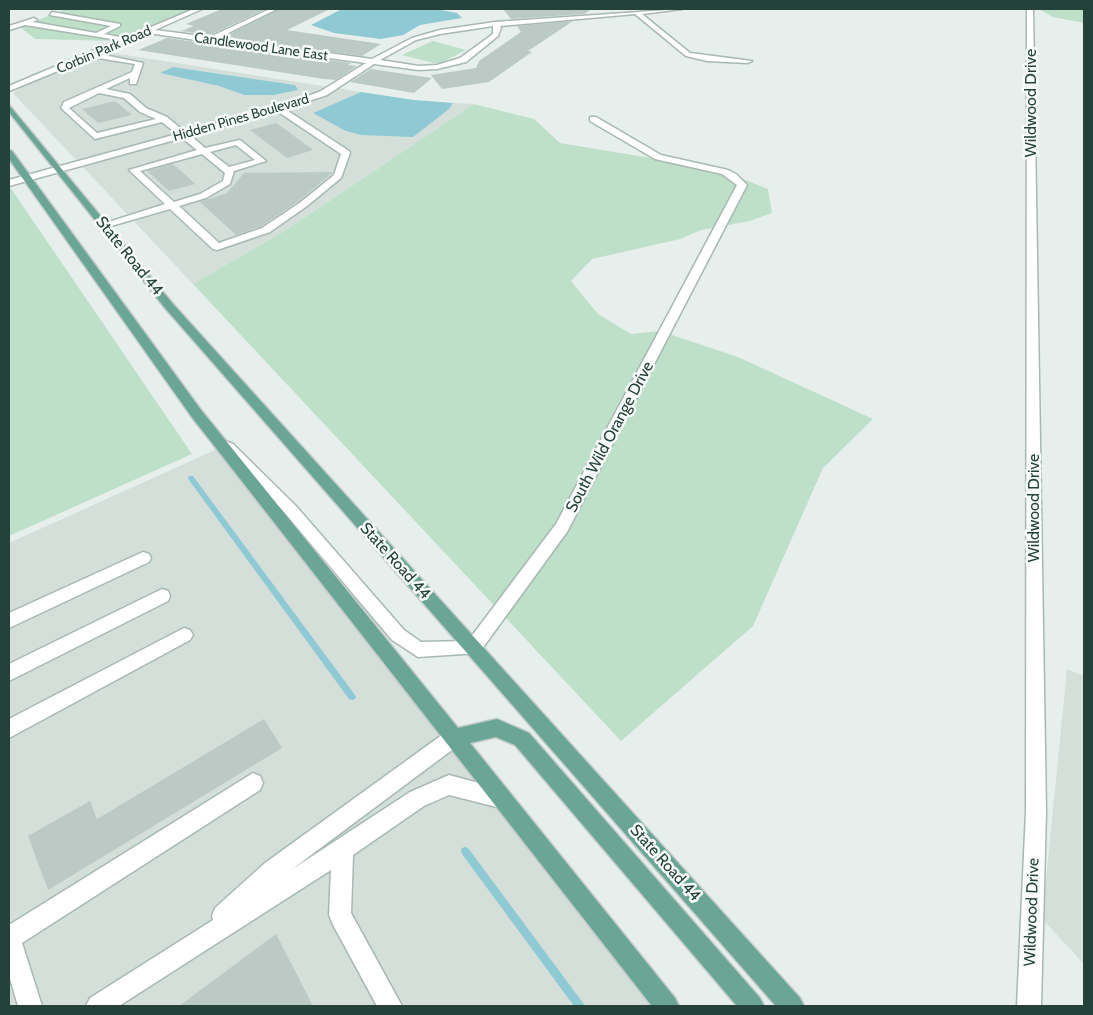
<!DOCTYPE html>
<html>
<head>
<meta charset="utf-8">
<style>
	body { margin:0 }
	#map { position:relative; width:1093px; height:1015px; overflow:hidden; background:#e6efeb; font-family:Cabin,sans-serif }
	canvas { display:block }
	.frame { position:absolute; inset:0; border:10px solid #24423a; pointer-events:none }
</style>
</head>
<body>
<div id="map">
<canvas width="1093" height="1015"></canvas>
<div class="frame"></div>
</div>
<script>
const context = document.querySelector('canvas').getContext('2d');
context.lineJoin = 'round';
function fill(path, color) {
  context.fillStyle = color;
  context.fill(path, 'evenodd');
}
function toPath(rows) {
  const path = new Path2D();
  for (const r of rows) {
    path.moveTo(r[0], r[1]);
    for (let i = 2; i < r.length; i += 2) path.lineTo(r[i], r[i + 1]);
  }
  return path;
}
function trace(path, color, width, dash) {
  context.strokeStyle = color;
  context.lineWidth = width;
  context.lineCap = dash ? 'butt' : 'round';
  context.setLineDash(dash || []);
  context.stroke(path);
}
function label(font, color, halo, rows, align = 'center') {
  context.font = font + ' Cabin,sans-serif';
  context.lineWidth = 5;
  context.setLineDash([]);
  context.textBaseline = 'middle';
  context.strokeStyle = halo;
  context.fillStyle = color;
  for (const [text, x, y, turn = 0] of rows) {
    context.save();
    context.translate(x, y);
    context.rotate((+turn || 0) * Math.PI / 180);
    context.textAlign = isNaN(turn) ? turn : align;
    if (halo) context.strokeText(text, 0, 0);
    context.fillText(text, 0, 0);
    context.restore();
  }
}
fill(toPath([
	[94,50,361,92,314,113,449,109,453,103,474,104,286,230,193,284,13,93,34,79],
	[173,67,295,85,297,90,274,95,244,95,219,86,161,73],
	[226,445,670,1006,9,1006,9,543],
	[1067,669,1084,676,1084,964,1042,919]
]), '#d4dfda');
fill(toPath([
	[66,9,192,9,117,41,35,39,20,27],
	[1039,9,1084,9,1084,23,1053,17],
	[433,41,466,50,441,63,434,63,402,55],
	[474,104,534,119,560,143,705,167,738,177,768,189,772,213,750,221,701,230,680,239,592,259,571,281,598,314,631,334,660,331,738,357,873,419,823,468,753,626,621,741,193,284,286,230],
	[10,187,192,454,9,536,9,188]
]), '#bfe0c8');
fill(toPath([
	[342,9,435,9,457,13,462,18,420,25,403,35,381,39,334,33,311,25],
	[173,67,295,85,298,90,274,95,244,95,219,86,160,73],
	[361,92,414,100,453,103,449,109,413,137,361,135,346,131,313,113]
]), '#8ec9d4');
fill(toPath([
	[189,476,193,476,355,695,356,697,355,699,352,700,349,699,189,480,188,478,189,476],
	[465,847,468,848,583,1003,585,1006,574,1006,462,854,461,851,462,848,465,847]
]), '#8ec9d4');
fill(toPath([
	[222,9,266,9,210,35,181,31,194,26,186,24],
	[279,9,330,9,287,30,381,44,362,56,224,37],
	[503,9,592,9,584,14,511,19],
	[573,21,528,51,532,52,489,82,442,89,431,75,476,68,479,61,521,32,517,26],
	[167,38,351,63,348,65,357,66,336,80,324,79,138,50],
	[371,69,432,78,414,93,350,82],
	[115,101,132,115,98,123,82,109],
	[276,123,286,130,313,150,287,158,250,130],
	[172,164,178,168,195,184,169,191,147,171],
	[333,172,300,200,261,226,236,235,200,202,227,193,244,173],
	[264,719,282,748,48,890,28,836,90,801,97,819],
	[276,934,313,1006,179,1006]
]), '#bbcac4');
const minor = toPath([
	[194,9,202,9,155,30,210,37,270,9,277,9,218,38,372,59,412,38,440,30,495,22,682,9,642,14,690,53,752,61,748,63,707,61,686,56,635,14,500,26,501,28,498,36,466,62,437,69,419,70,374,64,327,95,285,109,349,151,350,153,341,178,307,206,270,232,217,250,213,249,170,209,104,228,99,225,165,204,129,170,197,150,182,138,9,186,9,180,177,134,162,122,95,139,61,108,64,102,132,72,135,64,92,57,9,91,9,86,118,40,25,25,9,30,9,26,34,18,37,20,33,22,96,33,111,26,50,15,52,12,120,24,120,26,104,34,125,38,194,9],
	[493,26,493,34,460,58,437,65,419,66,380,60,416,40,440,34,493,26],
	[148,33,210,42,366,63,321,91,298,100,185,132,167,117,146,108,130,94,106,89,130,78,130,84,136,84,143,63,99,54,148,33],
	[99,93,124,98,140,112,156,119,97,133,69,108,99,93],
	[277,111,341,154,334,175,301,202,262,228,219,243,179,206,206,198,230,184,234,171,266,161,240,140,205,148,190,135,277,111],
	[236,145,255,160,229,167,210,152,236,145],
	[202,154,225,173,223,181,200,194,174,202,140,171,202,154],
	[1027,9,1033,9,1046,811,1041,1006,1017,1006,1026,811,1027,9],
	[590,117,596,117,661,155,728,170,736,174,747,185,567,532,479,653,418,657,392,640,286,514,221,447,228,442,233,444,296,506,404,630,421,642,468,641,556,524,737,185,722,174,655,159,590,121,590,117],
	[143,552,149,554,151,558,149,562,9,628,9,613,143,552],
	[162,589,168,591,170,596,168,601,9,681,9,664,162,589],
	[184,628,190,630,193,635,190,640,9,738,9,719,184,628],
	[453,729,460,732,463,738,460,744,291,870,410,792,449,775,508,791,511,798,508,805,501,808,449,795,424,806,353,855,351,913,402,1006,377,1006,332,923,329,915,331,870,119,1006,86,1006,90,998,213,920,212,916,215,908,265,863,446,732,453,729],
	[253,773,260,776,263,783,260,790,22,943,42,1006,18,1006,9,975,9,925,253,773]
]);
const major = toPath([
	[9,105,173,304,800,998,804,1006,776,1006,165,308,9,112,9,105],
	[9,150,12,151,201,410,458,728,497,719,529,733,760,998,764,1006,737,1006,515,745,496,737,470,743,675,998,679,1006,652,1006,191,416,9,159,9,150]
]);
trace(minor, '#a8b8b2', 3);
trace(major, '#c2cac8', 3);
fill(minor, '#fff');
fill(major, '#6aa596');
label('14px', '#24423a', '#f7fbf9', [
	["Candlewood Lane East",261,47,8],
	["Corbin Park Road",104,50,-23],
	["Hidden Pines Boulevard",241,118,-16]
]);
label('16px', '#24423a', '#f7fbf9', [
	["Wildwood Drive",1031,103,-90],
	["State Road 44",129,256,51],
	["South Wild Orange Drive",610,437,-62],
	["Wildwood Drive",1034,508,-90],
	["State Road 44",395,561,48],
	["State Road 44",665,863,48],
	["Wildwood Drive",1032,912,-88]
]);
</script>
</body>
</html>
